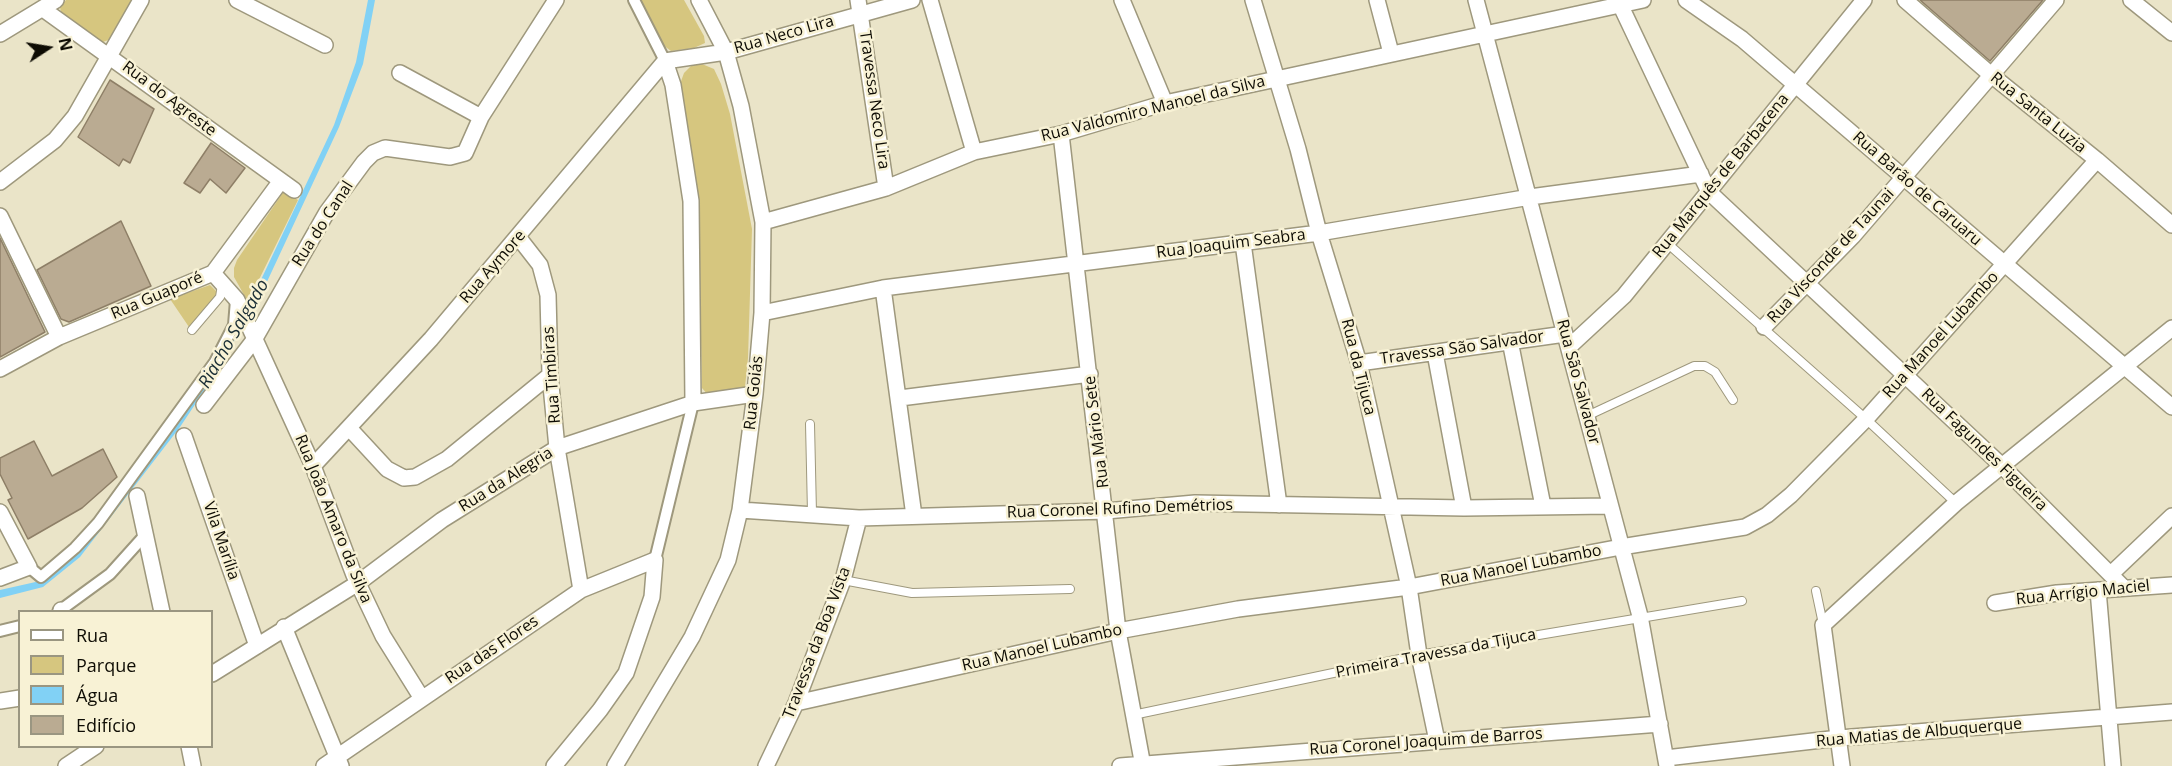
<!DOCTYPE html>
<html>
<head>
<meta charset="utf-8">
<style>
	body { margin:0 }
	#map { position:relative; width:2172px; height:766px; overflow:hidden; background:#eae4c8; font-family:"Open Sans",sans-serif }
	canvas { display:block }
	.legend { position:absolute; left:18px; top:610px; width:195px; height:138px; box-sizing:border-box; background:#f8f2d5; border:2px solid #9a9681; margin:0; padding:8px 10px; list-style:none; font-size:18px; color:#0e0c04 }
	.legend li { display:flex; align-items:center; gap:12px; height:30px }
	.legend b { width:30px; border:2px solid #9a9681 }
	.north { position:absolute; left:18px; top:18px; width:60px; height:60px; -webkit-text-stroke:4px #f8f2d5; paint-order:stroke; rotate:78deg; font-size:16px; font-weight:700; line-height:24px; text-align:center; color:#0e0c04 }
	.north::after { content:''; display:block; margin:auto; width:21px; height:27px; background:#0e0c04; clip-path:polygon(50% 0,100% 100%,50% 72%,0 100%) }
</style>
</head>
<body>
<div id="map">
<canvas width="2172" height="766"></canvas>
<ul class="legend">
<li><b style="height:8px;background:#fff"></b>Rua</li>
<li><b style="height:16px;background:#d6c67f"></b>Parque</li>
<li><b style="height:16px;background:#81d1f5"></b>Água</li>
<li><b style="height:16px;background:#baab92"></b>Edifício</li>
</ul>
<div class="north">N</div>
</div>
<script>
const context = document.querySelector('canvas').getContext('2d');
context.lineJoin = 'round';
function fill(path, color) {
  context.fillStyle = color;
  context.fill(path, 'evenodd');
}
function toPath(rows) {
  const path = new Path2D();
  for (const r of rows) {
    path.moveTo(r[0], r[1]);
    for (let i = 2; i < r.length; i += 2) path.lineTo(r[i], r[i + 1]);
  }
  return path;
}
function trace(path, color, width, dash) {
  context.strokeStyle = color;
  context.lineWidth = width;
  context.lineCap = dash ? 'butt' : 'round';
  context.setLineDash(dash || []);
  context.stroke(path);
}
function label(font, color, halo, rows, align = 'center') {
  context.font = font + ' "Open Sans",sans-serif';
  context.lineWidth = 5;
  context.setLineDash([]);
  context.textBaseline = 'middle';
  context.strokeStyle = halo;
  context.fillStyle = color;
  for (const [text, x, y, turn = 0] of rows) {
    context.save();
    context.translate(x, y);
    context.rotate((+turn || 0) * Math.PI / 180);
    context.textAlign = isNaN(turn) ? turn : align;
    if (halo) context.strokeText(text, 0, 0);
    context.fillText(text, 0, 0);
    context.restore();
  }
}
fill(toPath([
	[66,0,133,0,111,39,95,45,63,23,60,7],
	[640,0,684,0,704,36,705,43,694,48,671,51,663,45],
	[702,64,714,69,721,84,730,114,752,229,748,358,745,387,738,395,708,395,702,388,698,201,680,84,684,73,692,65],
	[284,191,298,200,248,302,234,277,234,268,237,260],
	[210,285,218,293,189,327,170,299]
]), '#d6c67f');
fill(toPath([
	[368,0,375,0,363,64,339,127,265,286,216,373,180,427,80,557,43,587,0,598,0,590,40,581,75,551,235,325,259,284,334,125,356,62]
]), '#81d1f5');
const building = toPath([
	[1920,0,2043,0,1990,61,1920,0],
	[110,80,154,109,130,163,123,159,119,166,78,137,110,80],
	[211,143,245,168,226,193,210,179,200,193,184,183,211,143],
	[121,221,151,286,69,322,61,319,37,270,121,221],
	[0,238,45,332,0,357,0,238],
	[34,441,52,476,103,449,117,477,82,508,28,539,8,500,12,498,0,474,0,458,34,441]
]);
fill(building, '#baab92');
trace(building, '#8e7f67', 1.5);
const service = toPath([
	[1667,243,1866,419,1956,503],
	[192,330,220,297,222,285],
	[1587,416,1694,366,1705,366,1715,372,1733,400],
	[810,424,812,513],
	[843,580,912,593,1070,589],
	[1816,591,1823,624],
	[1133,715,1419,655,1742,601]
]);
const pedestrian = toPath([
	[634,0,665,61],
	[655,560,693,403],
	[29,567,41,577,75,548,98,523,215,362,234,325,236,300],
	[58,612,110,574,146,534],
	[0,631,20,626]
]);
const minor = toPath([
	[237,0,325,45],
	[858,0,886,188],
	[930,0,974,152],
	[1122,0,1165,103],
	[1253,0,1298,149,1319,233,1359,363,1409,587,1419,655,1437,741],
	[1377,0,1391,53],
	[1476,0,1640,616,1667,766],
	[1618,0,1709,192,2001,465,2124,588],
	[1686,0,1742,39,2172,407],
	[1905,0,1990,74,2097,160,2172,225],
	[2131,0,2172,33],
	[43,9,294,190],
	[0,34,56,0],
	[665,61,673,85,691,201,693,403],
	[665,61,726,52,912,0],
	[400,73,481,117],
	[1061,134,1118,631,1143,766],
	[0,182,55,140,75,116,141,0],
	[0,216,59,337],
	[763,222,886,188,974,152,1061,134,1165,103,1643,0],
	[519,238,540,265,548,295,550,375,557,448,581,590],
	[1243,243,1279,505],
	[213,273,237,300,313,466,354,575,383,636,421,697],
	[883,288,914,516],
	[762,313,883,288,1319,233,1530,197,1701,174],
	[1764,327,1853,236,2056,0],
	[1510,341,1543,506],
	[1570,346,1624,296,1864,0],
	[1435,353,1464,508],
	[1359,363,1565,334],
	[0,369,59,337,213,273,280,182],
	[900,398,1090,374],
	[204,405,254,340,327,212,364,162,373,153,385,148,450,157,465,153,481,117,556,0],
	[350,429,387,469,404,478,415,477,447,459,550,375],
	[184,436,257,646],
	[313,466,431,339,665,61],
	[137,496,162,612],
	[740,510,859,518,1106,511,1195,503,1464,508,1609,506],
	[0,512,29,567,0,578],
	[2111,574,2172,516],
	[2098,590,2113,766],
	[1995,603,2057,593,2172,585],
	[61,610,61,612],
	[284,627,341,766],
	[212,674,358,583,442,520,557,448,693,403,755,394],
	[0,701,20,698],
	[796,703,1118,631,1238,609,1409,587,1621,547,1745,527,1767,515,1791,495,1866,419,2097,160],
	[189,746,193,766],
	[1666,758,1839,738,2172,712],
	[66,766,96,746],
	[324,766,581,590,655,560,652,597,626,673,600,710,554,766],
	[615,766,692,637,728,560,740,510,755,394,762,313,763,222,741,106,726,52,699,0],
	[766,766,796,703,843,580,859,518],
	[1120,766,1660,724],
	[1842,766,1823,625,1956,503,2172,328]
]);
trace(service, '#9e987d', 10);
trace(pedestrian, '#9e987d', 14);
trace(minor, '#9e987d', 18);
trace(service, '#fff', 8);
trace(pedestrian, '#fff', 10);
trace(minor, '#fff', 15);
label('16px', '#0e0c04', '#f8f2d5', [
	["Rua Neco Lira",784,35,-16],
	["Rua do Agreste",169,99,37],
	["Travessa Neco Lira",874,100,82],
	["Rua Valdomiro Manoel da Silva",1153,109,-14],
	["Rua Santa Luzia",2038,113,39],
	["Rua Marquês de Barbacena",1721,176,-51],
	["Rua Barão de Caruaru",1917,189,41],
	["Rua do Canal",323,224,-57],
	["Rua Joaquim Seabra",1231,244,-7],
	["Rua Visconde de Taunai",1831,256,-47],
	["Rua Aymore",493,267,-49],
	["Rua Guaporé",157,296,-23],
	["Rua Manoel Lubambo",1941,335,-48],
	["Travessa São Salvador",1462,348,-8],
	["Rua da Tijuca",1358,367,76],
	["Rua Timbiras",552,375,-94],
	["Rua São Salvador",1578,382,75],
	["Rua Goiás",754,393,-84],
	["Rua Mário Sete",1097,432,-97],
	["Rua Fagundes Figueira",1984,450,44],
	["Rua da Alegria",506,480,-32],
	["Rua Coronel Rufino Demétrios",1120,509,-2],
	["Rua João Amaro da Silva",333,519,68],
	["Vila Marília",221,541,71],
	["Rua Manoel Lubambo",1521,566,-11],
	["Rua Arrígio Maciel",2083,593,-6],
	["Travessa da Boa Vista",817,643,-69],
	["Rua Manoel Lubambo",1042,648,-13],
	["Rua das Flores",492,650,-34],
	["Primeira Travessa da Tijuca",1436,654,-11],
	["Rua Matias de Albuquerque",1919,733,-5],
	["Rua Coronel Joaquim de Barros",1426,742,-4]
]);
label('italic 18px', '#192d35', '#f8f2d5', [
	["Riacho Salgado",234,334,-60]
]);
</script>
</body>
</html>
